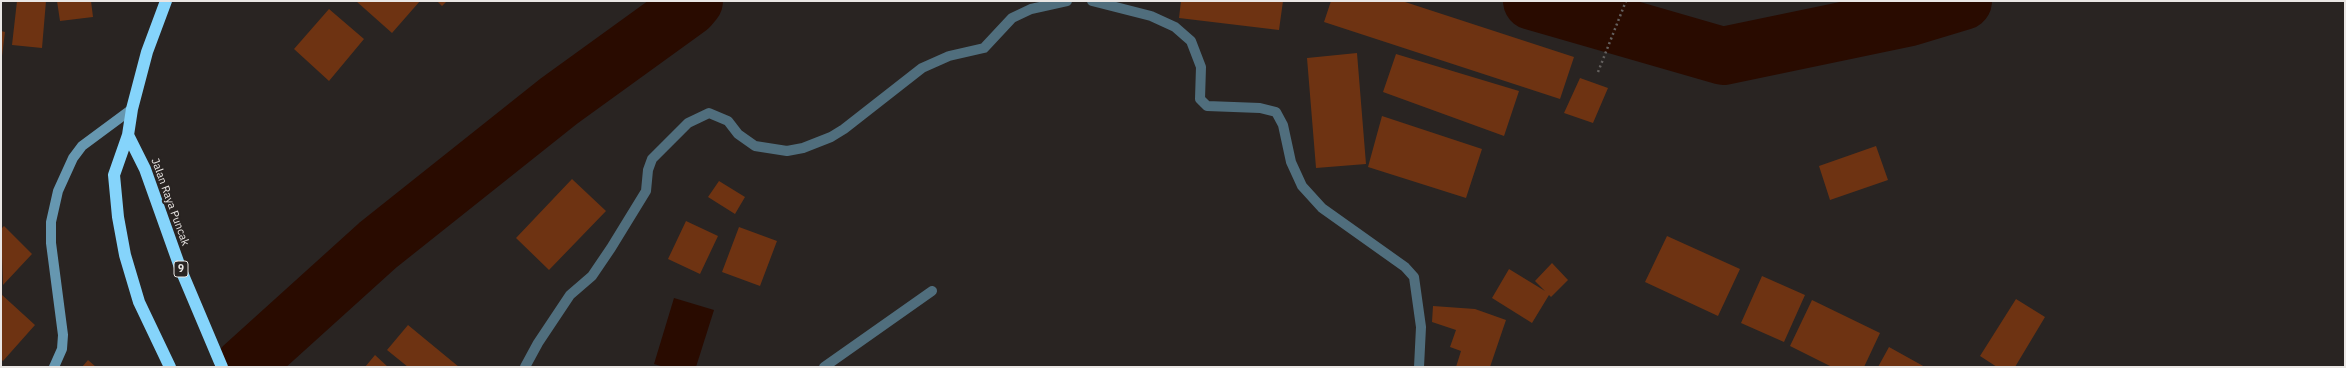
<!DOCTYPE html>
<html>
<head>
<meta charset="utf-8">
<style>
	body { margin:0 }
	#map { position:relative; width:2346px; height:368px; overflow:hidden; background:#292422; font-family:"IBM Plex Sans",sans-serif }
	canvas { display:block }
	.frame { position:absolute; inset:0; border:2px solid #e9e6e4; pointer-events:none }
</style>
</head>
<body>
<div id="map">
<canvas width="2346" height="368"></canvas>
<div class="frame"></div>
</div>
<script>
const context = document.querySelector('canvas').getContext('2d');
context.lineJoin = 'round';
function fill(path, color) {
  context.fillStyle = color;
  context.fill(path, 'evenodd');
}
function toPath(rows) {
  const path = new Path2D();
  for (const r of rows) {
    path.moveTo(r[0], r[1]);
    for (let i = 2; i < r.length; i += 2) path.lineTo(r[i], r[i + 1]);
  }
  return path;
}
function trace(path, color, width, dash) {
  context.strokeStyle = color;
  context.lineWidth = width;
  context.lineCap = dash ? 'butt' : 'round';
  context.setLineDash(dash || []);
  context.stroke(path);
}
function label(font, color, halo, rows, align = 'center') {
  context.font = font + ' "IBM Plex Sans",sans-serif';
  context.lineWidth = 4;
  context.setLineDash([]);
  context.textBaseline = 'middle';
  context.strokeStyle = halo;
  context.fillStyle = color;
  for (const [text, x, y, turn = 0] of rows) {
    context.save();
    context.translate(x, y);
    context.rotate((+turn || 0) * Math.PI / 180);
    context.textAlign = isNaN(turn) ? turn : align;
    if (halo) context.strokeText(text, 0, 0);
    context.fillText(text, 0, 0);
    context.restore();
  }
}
fill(toPath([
	[674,298,714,310,696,367,664,367,654,364]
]), '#290b00');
trace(toPath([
	[1532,1,1723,56,1910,17,1963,1],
	[243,367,378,245,559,101,689,7,694,1]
]), '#290b00', 58);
fill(toPath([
	[17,1,46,1,42,48,12,45],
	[57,1,91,1,93,17,60,21],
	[356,1,420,1,392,33],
	[437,1,447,1,442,6],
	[1181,1,1283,1,1279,30,1179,18],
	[1331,1,1402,1,1574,57,1560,99,1324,22],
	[329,9,364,39,329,81,294,49],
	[1,31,5,32,2,56,1,56],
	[1357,53,1366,164,1316,168,1307,58],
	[1396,54,1519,91,1504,136,1383,92],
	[1580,78,1608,88,1593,123,1564,113],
	[1382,116,1482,149,1466,198,1368,167],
	[1876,146,1888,180,1830,200,1819,166],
	[572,179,606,211,549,270,516,238],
	[719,181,745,197,735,214,708,197],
	[686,221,718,236,700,274,668,259],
	[4,226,32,254,3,285,1,229],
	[739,227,777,241,760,286,722,272],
	[1667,236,1740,269,1718,316,1645,282],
	[1552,263,1568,280,1551,297,1549,295,1532,323,1492,298,1509,269,1545,291,1535,281],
	[1762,276,1805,295,1784,342,1741,323],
	[1,294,35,325,3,361,1,359],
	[2016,299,2045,317,2015,367,1997,367,1980,356],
	[1812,300,1880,333,1864,367,1832,367,1790,346],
	[1433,306,1475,309,1506,320,1490,367,1456,367,1461,351,1450,347,1456,330,1432,322],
	[408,325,459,367,408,367,387,350],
	[1889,347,1925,367,1878,367],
	[375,355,388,367,365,367],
	[88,360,96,367,82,367]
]), '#6e3312');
trace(toPath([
	[1598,72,1626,1]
]), '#64605e', 2.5, [2, 3]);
trace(toPath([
	[1092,1,1151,16,1175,27,1191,41,1201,67,1200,99,1207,106,1260,108,1276,112,1283,125,1291,162,1302,186,1322,208,1405,267,1414,277,1421,327,1419,367],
	[525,367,538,343,570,295,592,276,611,248,646,191,648,170,652,159,688,123,709,113,728,121,738,134,755,146,787,151,803,148,831,137,844,129,922,68,949,56,984,48,1012,18,1031,9,1067,1],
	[824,367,932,291]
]), '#506e7d', 10);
trace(toPath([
	[54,367,62,349,63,335,51,243,51,222,58,191,73,158,82,146,132,109]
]), '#6697b0', 10);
trace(toPath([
	[166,1,147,52,132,109,128,135,114,175,118,217,125,255,139,302,170,367],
	[128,135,145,169,181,270,222,367]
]), '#85d4fb', 12);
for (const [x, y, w] of [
	[181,269,14]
]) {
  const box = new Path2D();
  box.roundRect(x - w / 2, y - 8, w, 16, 3);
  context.fillStyle = '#292422';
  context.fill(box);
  trace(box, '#e9e6e4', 1);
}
label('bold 10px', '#e9e6e4', null, [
	["9",181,269]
]);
label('11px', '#e9e6e4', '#292422', [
	["Jalan Raya Puncak",170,202,70]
]);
</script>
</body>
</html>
